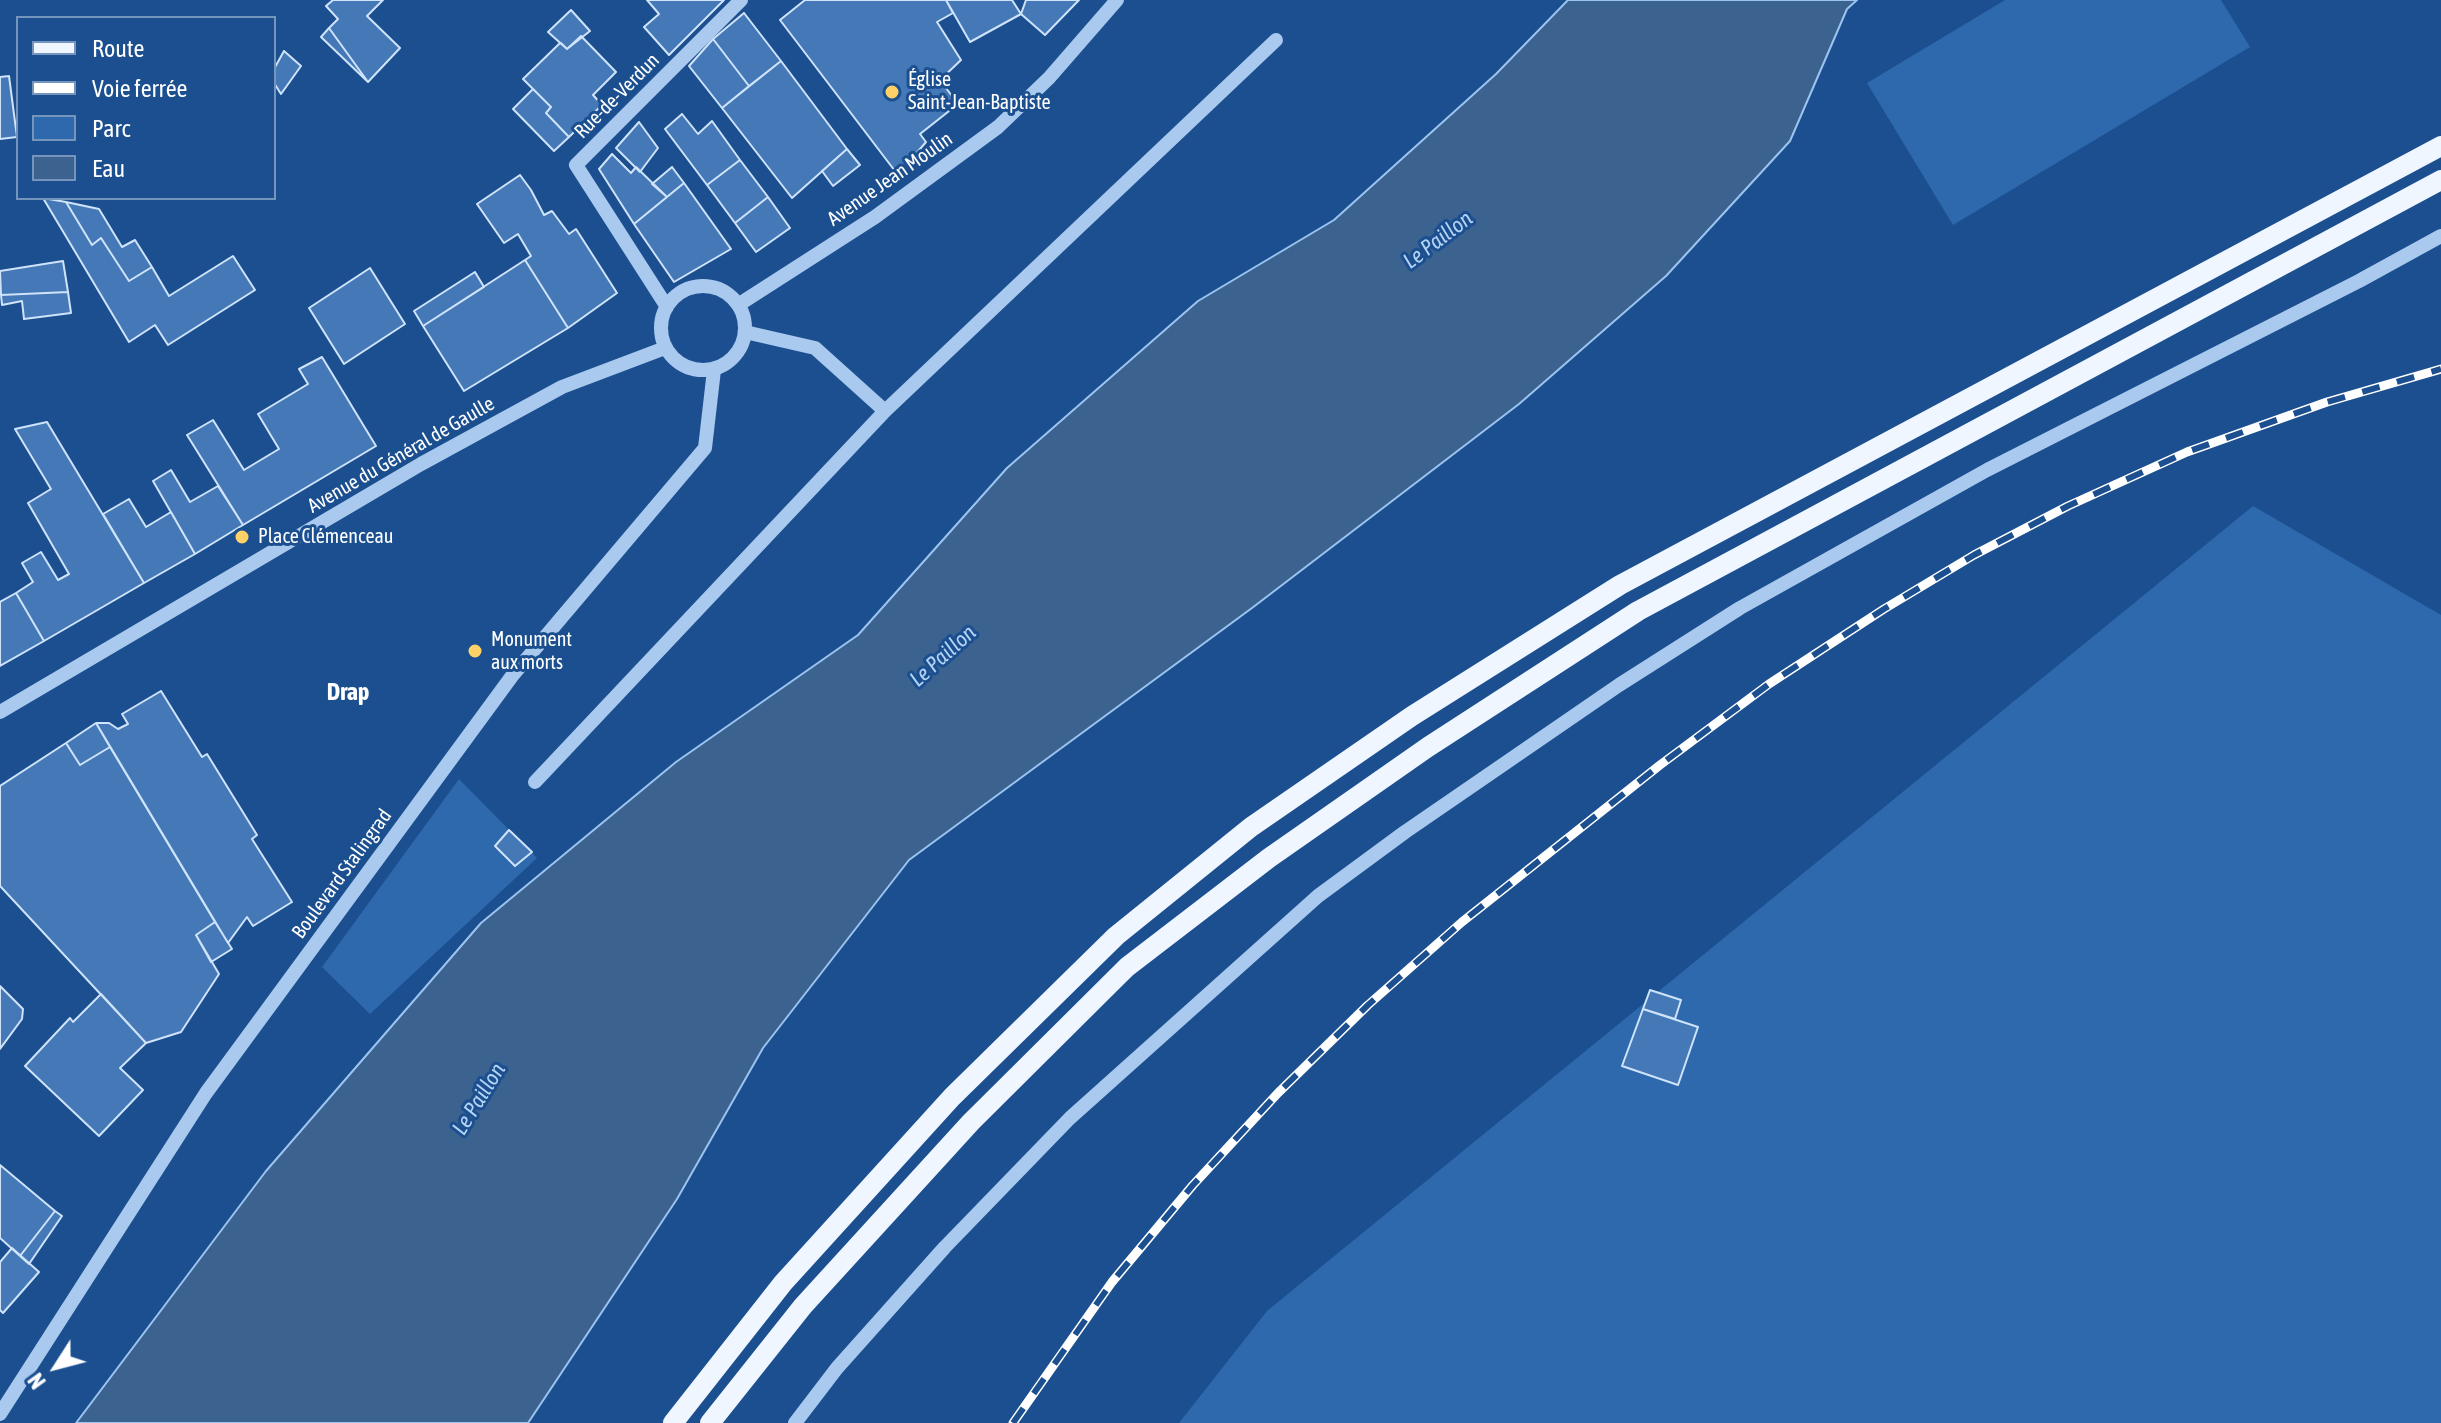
<!DOCTYPE html>
<html>
<head>
<meta charset="utf-8">
<style>
	body { margin:0 }
	#map { position:relative; width:2441px; height:1423px; overflow:hidden; background:#1b4f8f; font-family:"Asap Condensed",sans-serif }
	canvas { display:block }
	.legend { position:absolute; left:16px; top:16px; width:260px; height:184px; box-sizing:border-box; background:#1b4f8f; border:2px solid #7695bc; margin:0; padding:10px 14px; list-style:none; font-size:24px; color:#fff }
	.legend li { display:flex; align-items:center; gap:16px; height:40px }
	.legend b { width:40px; border:2px solid #7695bc }
	.north { position:absolute; left:16px; top:1327px; width:80px; height:80px; -webkit-text-stroke:6px #1b4f8f; paint-order:stroke; rotate:234deg; font-size:22px; font-weight:700; line-height:32px; text-align:center; color:#fff }
	.north::after { content:''; display:block; margin:auto; width:28px; height:36px; background:#fff; clip-path:polygon(50% 0,100% 100%,50% 72%,0 100%) }
</style>
</head>
<body>
<div id="map">
<canvas width="2441" height="1423"></canvas>
<ul class="legend">
<li><b style="height:10px;background:#f0f6ff"></b>Route</li>
<li><b style="height:10px;background:#fff"></b>Voie ferrée</li>
<li><b style="height:22px;background:#2e69ad"></b>Parc</li>
<li><b style="height:22px;background:#3c6290"></b>Eau</li>
</ul>
<div class="north">N</div>
</div>
<script>
const context = document.querySelector('canvas').getContext('2d');
context.lineJoin = 'round';
function fill(path, color) {
  context.fillStyle = color;
  context.fill(path, 'evenodd');
}
function toPath(rows) {
  const path = new Path2D();
  for (const r of rows) {
    if (r.length === 3) {
      path.moveTo(r[0] + r[2], r[1]);
      path.arc(r[0], r[1], r[2], 0, 2 * Math.PI);
      continue;
    }
    path.moveTo(r[0], r[1]);
    for (let i = 2; i < r.length; i += 2) path.lineTo(r[i], r[i + 1]);
  }
  return path;
}
function trace(path, color, width, dash) {
  context.strokeStyle = color;
  context.lineWidth = width;
  context.lineCap = dash ? 'butt' : 'round';
  context.setLineDash(dash || []);
  context.stroke(path);
}
function label(font, color, halo, rows, align = 'center') {
  context.font = font + ' "Asap Condensed",sans-serif';
  context.lineWidth = 6;
  context.setLineDash([]);
  context.textBaseline = 'middle';
  context.strokeStyle = halo;
  context.fillStyle = color;
  for (const [text, x, y, turn = 0] of rows) {
    context.save();
    context.translate(x, y);
    context.rotate((+turn || 0) * Math.PI / 180);
    context.textAlign = isNaN(turn) ? turn : align;
    if (halo) context.strokeText(text, 0, 0);
    context.fillText(text, 0, 0);
    context.restore();
  }
}
fill(toPath([
	[2005,0,2221,0,2250,47,1953,225,1867,83],
	[2253,506,2441,615,2441,1423,1179,1423,1267,1311],
	[459,779,537,858,370,1014,322,967]
]), '#2e69ad');
const water = toPath([
	[1568,0,1857,0,1847,9,1790,141,1666,276,1519,404,1252,608,909,860,763,1048,677,1199,528,1423,76,1423,266,1171,481,923,676,762,858,635,1007,468,1198,301,1334,220,1496,74,1568,0]
]);
fill(water, '#3c6290');
trace(water, '#9cc4f0', 2);
const building = toPath([
	[333,0,383,0,367,16,400,48,368,82,329,28,338,19,326,6,333,0],
	[647,0,724,0,669,55,644,27,659,14,647,0],
	[805,0,946,0,953,13,937,22,961,60,940,80,958,104,920,134,926,142,898,175,780,20,805,0],
	[946,0,1012,0,1021,14,970,42,946,0],
	[1026,0,1079,0,1045,35,1021,14,1026,0],
	[571,10,590,31,567,49,548,32,571,10],
	[744,13,781,61,749,86,713,39,744,13],
	[329,28,368,82,321,37,329,28],
	[581,36,616,72,593,95,602,105,569,137,546,113,551,107,523,79,559,44,561,43,567,49,581,36],
	[713,39,749,86,722,108,689,66,713,39],
	[284,51,301,66,281,94,274,83,274,69,284,51],
	[781,61,847,149,792,198,722,108,781,61],
	[9,76,17,137,0,139,0,77,9,76],
	[533,89,551,107,546,113,569,137,554,151,513,109,533,89],
	[682,114,698,134,712,121,740,160,707,185,665,129,682,114],
	[639,122,658,148,640,172,616,148,639,122],
	[847,149,860,165,833,186,822,171,847,149],
	[612,154,631,173,636,167,667,197,634,224,599,169,612,154],
	[740,160,768,197,735,223,707,185,740,160],
	[672,167,684,183,667,197,652,184,672,167],
	[520,175,531,190,544,215,552,211,569,234,576,229,617,293,568,328,525,260,531,256,518,234,504,243,477,204,520,175],
	[684,183,731,249,674,282,634,224,684,183],
	[768,197,790,228,756,252,735,223,768,197],
	[43,198,66,202,92,245,101,238,129,281,152,267,169,296,233,256,255,290,168,345,155,325,129,342,43,198],
	[66,202,99,209,122,247,135,240,152,267,129,281,101,238,92,245,66,202],
	[525,260,568,328,464,391,423,326,525,260],
	[63,261,68,292,1,295,0,271,63,261],
	[370,268,405,324,344,364,309,308,370,268],
	[475,272,484,287,423,326,414,311,475,272],
	[68,292,71,313,24,319,22,301,2,305,1,295,68,292],
	[322,357,376,446,243,525,187,435,213,420,244,470,279,449,258,414,308,384,299,369,322,357],
	[47,422,144,583,44,641,16,593,33,582,22,563,41,552,58,580,69,574,28,503,51,489,15,429,47,422],
	[171,470,190,502,218,486,243,525,195,554,153,481,171,470],
	[129,499,146,527,171,512,195,554,144,583,103,514,129,499],
	[16,593,44,641,0,666,0,602,16,593],
	[161,691,202,757,207,754,257,835,252,839,292,902,253,926,247,917,228,943,96,723,109,723,118,729,128,724,122,714,161,691],
	[96,723,110,747,80,765,66,743,96,723],
	[66,743,80,765,110,747,215,922,196,935,219,974,181,1032,146,1043,0,886,0,786,66,743],
	[509,830,532,852,515,866,495,846,509,830],
	[215,922,232,949,211,962,196,935,215,922],
	[0,986,23,1009,22,1019,0,1049,0,986],
	[1650,990,1681,1000,1675,1019,1643,1009,1650,990],
	[101,994,146,1043,120,1068,143,1090,99,1136,25,1066,70,1018,73,1022,101,994],
	[1643,1009,1698,1027,1678,1085,1622,1066,1643,1009],
	[0,1165,55,1211,20,1256,0,1238,0,1165],
	[55,1211,62,1216,29,1264,20,1256,55,1211],
	[12,1248,39,1272,3,1313,0,1310,0,1262,12,1248]
]);
fill(building, '#4478b7');
trace(building, '#cfe3fa', 2);
trace(toPath([
	[703,328,42],
	[738,305,875,217,998,127,1049,78,1117,0],
	[667,307,576,165,741,0],
	[745,332,815,348,885,411],
	[0,712,421,464,562,387,665,348],
	[535,782,885,411,1276,40],
	[0,1414,206,1093,512,676,705,448,714,370],
	[795,1423,837,1368,945,1247,1070,1118,1318,896,1405,832,1619,685,1740,608,1987,470,2359,281,2441,236]
]), '#a9c9ee', 14);
trace(toPath([
	[673,1423,783,1283,952,1097,1116,936,1251,827,1412,716,1620,585,2441,146],
	[710,1423,803,1306,971,1122,1127,967,1269,858,1428,747,1638,611,2441,180]
]), '#f0f6ff', 20);
const rail = toPath([
	[1013,1423,1112,1282,1193,1185,1278,1093,1368,1005,1462,922,1660,765,1769,684,1884,609,1974,555,2068,506,2187,452,2327,402,2441,369]
]);
trace(rail, '#fff', 9);
trace(rail, '#1b4f8f', 6, [18]);
for (const [x, y, r, color] of [
	[892,92,8,"#ffd166"],
	[242,537,8,"#ffd166"],
	[475,651,8,"#ffd166"]
]) {
  const dot = new Path2D();
  dot.arc(x, y, r, 0, 2 * Math.PI);
  context.fillStyle = color;
  context.fill(dot);
  trace(dot, '#1b4f8f', 3);
}
label('20px', '#fff', '#1b4f8f', [
	["Église",908,80],
	["Saint-Jean-Baptiste",908,103],
	["Place Clémenceau",258,537],
	["Monument",491,640],
	["aux morts",491,663]
], 'left');
label('20px', '#fff', '#1b4f8f', [
	["Rue-de-Verdun",617,96,-45],
	["Avenue Jean Moulin",890,179,-35],
	["Avenue du Général de Gaulle",401,455,-30],
	["Boulevard Stalingrad",342,874,-54]
]);
label('italic 22px', '#b5d3f5', '#1b4f8f', [
	["Le Paillon",1438,240,-37],
	["Le Paillon",943,656,-42],
	["Le Paillon",479,1099,-58]
]);
label('bold 24px', '#fff', '#1b4f8f', [
	["Drap",348,692]
]);
</script>
</body>
</html>
